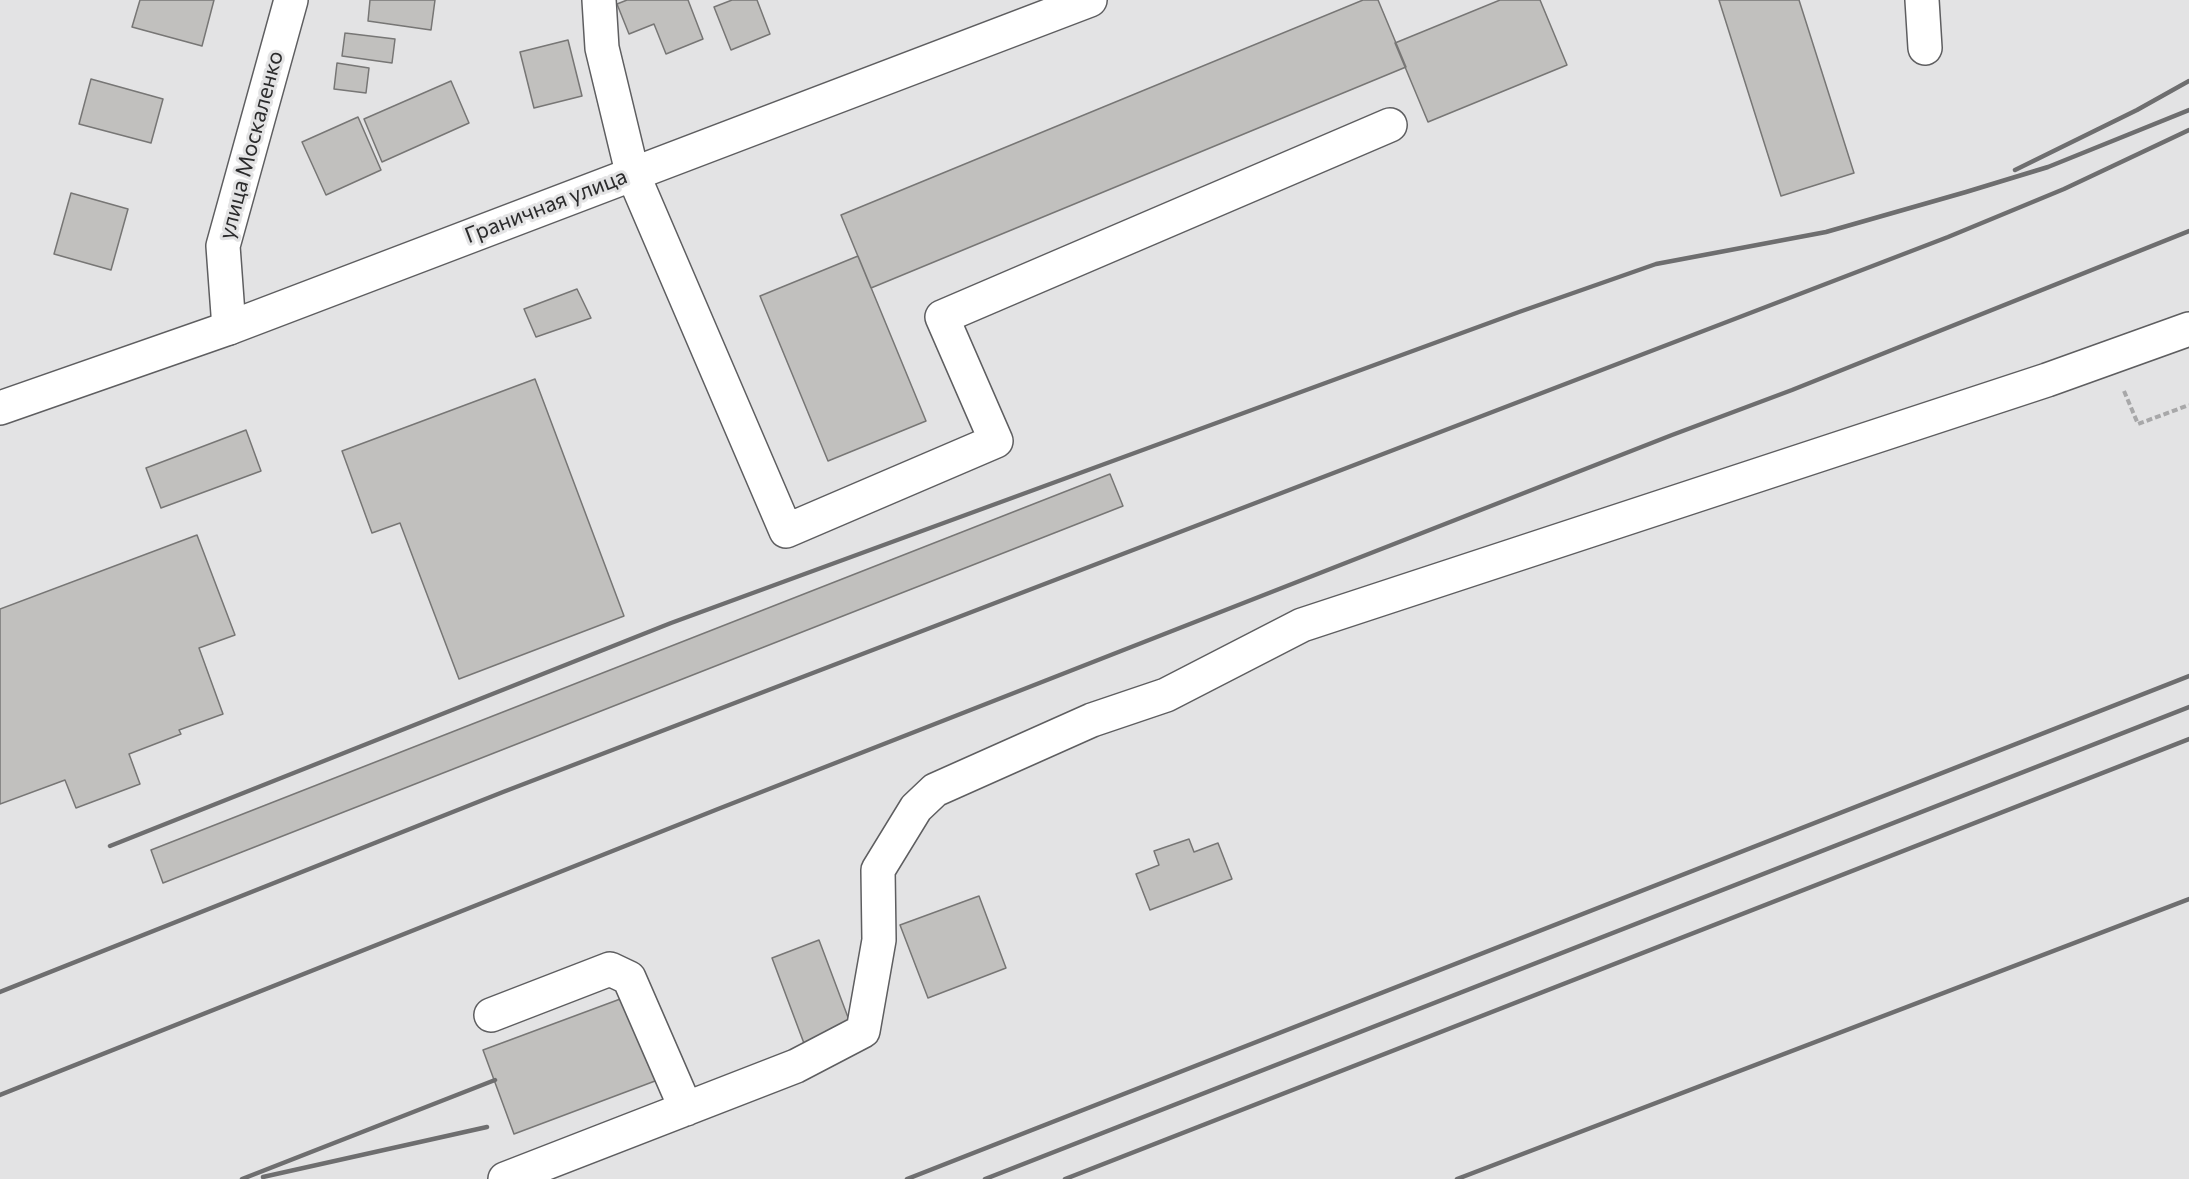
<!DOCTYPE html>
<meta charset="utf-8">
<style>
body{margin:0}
canvas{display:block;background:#e3e3e4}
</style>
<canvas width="2189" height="1179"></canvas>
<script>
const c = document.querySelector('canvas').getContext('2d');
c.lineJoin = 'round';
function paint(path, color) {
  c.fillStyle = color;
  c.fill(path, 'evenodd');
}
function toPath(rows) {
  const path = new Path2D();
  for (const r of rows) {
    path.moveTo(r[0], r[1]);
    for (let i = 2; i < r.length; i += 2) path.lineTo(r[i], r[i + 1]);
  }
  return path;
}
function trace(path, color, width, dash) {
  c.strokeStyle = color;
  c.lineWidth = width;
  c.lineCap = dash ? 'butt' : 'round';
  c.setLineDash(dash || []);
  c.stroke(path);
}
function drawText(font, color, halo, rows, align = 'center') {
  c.font = font + ' Commissioner,sans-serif';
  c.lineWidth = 6;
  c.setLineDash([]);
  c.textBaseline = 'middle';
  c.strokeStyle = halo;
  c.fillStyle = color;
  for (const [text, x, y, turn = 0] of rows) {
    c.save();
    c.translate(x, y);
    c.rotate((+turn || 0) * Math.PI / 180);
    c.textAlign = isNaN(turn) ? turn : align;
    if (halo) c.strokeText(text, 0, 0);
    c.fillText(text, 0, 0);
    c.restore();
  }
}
const building = toPath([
 [140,0,214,0,202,46,132,27,140,0],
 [370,0,435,0,431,30,368,21,370,0],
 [627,0,688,0,703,39,666,54,654,24,629,34,617,4,627,0],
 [732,0,757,0,770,34,731,50,714,7,732,0],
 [1363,0,1378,0,1406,67,871,288,841,215,1363,0],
 [1500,0,1540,0,1567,65,1428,122,1395,43,1500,0],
 [1719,0,1799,0,1854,173,1781,196,1719,0],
 [345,33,395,39,392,63,342,56,345,33],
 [568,40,582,96,534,108,520,52,568,40],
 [337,63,369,68,366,93,334,89,337,63],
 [91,79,163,99,151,143,79,124,91,79],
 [451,81,469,123,382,162,364,119,451,81],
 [358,117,381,170,326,195,302,142,358,117],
 [71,193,128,209,111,270,54,254,71,193],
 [858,256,926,421,828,461,760,296,858,256],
 [577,289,591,318,536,337,524,309,577,289],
 [535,379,624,616,459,679,400,523,372,533,342,451,535,379],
 [246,430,261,471,161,508,146,468,246,430],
 [1110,474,1123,506,163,883,151,850,1110,474],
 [197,535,235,635,199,648,223,714,179,730,181,734,129,754,140,784,76,808,65,780,0,804,0,609,197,535],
 [1189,839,1194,852,1218,843,1232,879,1150,910,1136,874,1159,865,1154,851,1189,839],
 [979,896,1006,968,928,998,900,925,979,896],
 [819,940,852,1028,805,1046,772,958,819,940],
 [631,995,663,1078,514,1134,483,1050,631,995]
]);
paint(building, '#c1c0be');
trace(building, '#777675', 1.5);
const minor = toPath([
 [599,0,602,48,632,172,786,531,996,441,942,317,1390,125],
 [1922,0,1925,48],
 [229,328,223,246,291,0],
 [491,1015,610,969,629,978,686,1109],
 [505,1179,796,1066,863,1031,879,940,878,870,916,808,935,790,1092,720,1166,695,1302,625,2047,380,2189,329]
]);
const major = toPath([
 [0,408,229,328,1090,0]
]);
trace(minor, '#5e5e60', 36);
trace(major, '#5e5e60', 36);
trace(toPath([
 [2124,391,2138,424,2189,405]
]), '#a8a8a9', 4, [6, 3]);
trace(minor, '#fff', 33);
trace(major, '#fff', 33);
trace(toPath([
 [2015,170,2137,110,2189,81],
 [110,846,671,623,1519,312,1656,264,1826,232,1966,192,2048,167,2189,110],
 [0,992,503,792,1948,237,2064,189,2189,130],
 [0,1095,718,809,1672,435,1792,390,2189,231],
 [263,1177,487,1127],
 [242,1179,495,1080],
 [907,1179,2189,676],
 [985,1179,2189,707],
 [1065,1179,2189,739],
 [1457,1179,2189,899]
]), '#6e6e6f', 4.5);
drawText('22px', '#2b2b2c', '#e3e3e4', [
 ["улица Москаленко",251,145,-75],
 ["Граничная улица",546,206,-21]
]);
</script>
